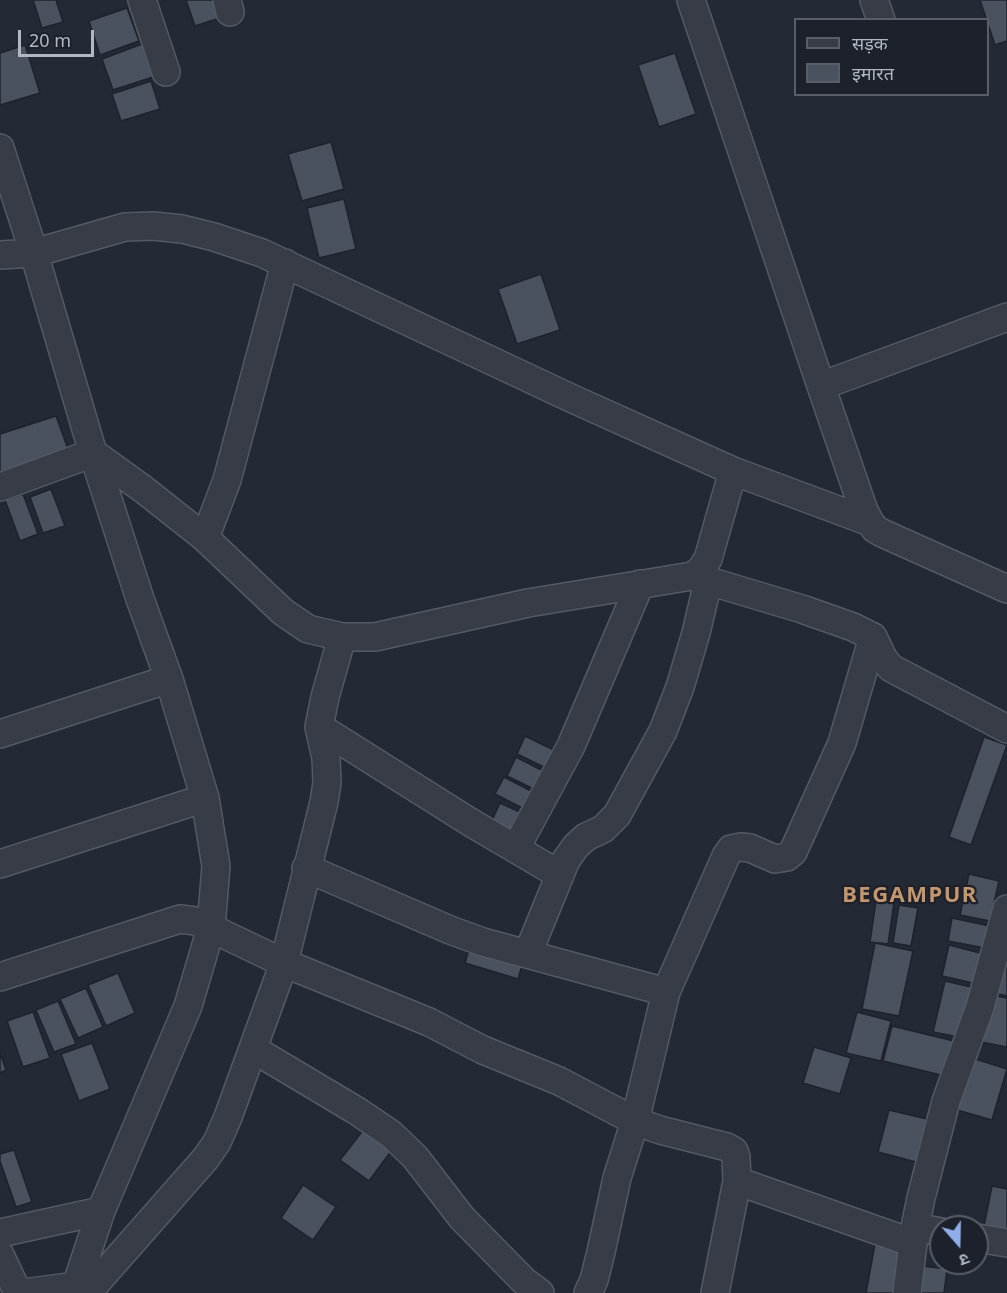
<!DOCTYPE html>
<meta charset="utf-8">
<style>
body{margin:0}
#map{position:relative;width:1007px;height:1293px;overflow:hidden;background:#232a36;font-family:"Noto Sans","Noto Sans Devanagari",sans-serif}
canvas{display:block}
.legend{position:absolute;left:794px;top:18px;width:195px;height:78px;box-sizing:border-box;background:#1c212b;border:2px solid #585d68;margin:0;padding:8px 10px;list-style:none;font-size:18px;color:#b1b7c3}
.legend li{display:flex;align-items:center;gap:12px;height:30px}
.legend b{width:30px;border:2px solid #585d68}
.north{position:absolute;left:929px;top:1215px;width:60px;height:60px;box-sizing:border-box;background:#1c212b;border:2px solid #585d68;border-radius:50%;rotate:160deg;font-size:16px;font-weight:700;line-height:24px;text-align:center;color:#b1b7c3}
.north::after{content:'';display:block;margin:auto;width:21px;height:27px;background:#8faeea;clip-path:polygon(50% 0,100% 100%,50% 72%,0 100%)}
.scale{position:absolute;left:18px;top:30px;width:76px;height:27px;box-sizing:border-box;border:3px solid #b1b7c3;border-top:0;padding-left:8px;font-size:18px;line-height:21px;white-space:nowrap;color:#b1b7c3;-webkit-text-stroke:4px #1c212b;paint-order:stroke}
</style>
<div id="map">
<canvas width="1007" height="1293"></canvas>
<ul class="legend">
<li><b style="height:8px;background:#373c46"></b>सड़क</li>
<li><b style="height:16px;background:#4a515f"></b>इमारत</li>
</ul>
<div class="north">उ</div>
<div class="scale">20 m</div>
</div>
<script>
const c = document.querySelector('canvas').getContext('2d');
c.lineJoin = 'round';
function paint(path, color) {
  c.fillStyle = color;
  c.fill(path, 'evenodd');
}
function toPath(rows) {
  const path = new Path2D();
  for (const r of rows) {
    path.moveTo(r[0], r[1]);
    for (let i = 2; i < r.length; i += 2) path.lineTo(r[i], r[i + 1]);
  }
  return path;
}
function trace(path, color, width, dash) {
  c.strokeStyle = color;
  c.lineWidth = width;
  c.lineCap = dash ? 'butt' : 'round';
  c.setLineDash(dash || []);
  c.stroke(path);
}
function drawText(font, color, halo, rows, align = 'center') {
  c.font = font + ' "Noto Sans",sans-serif';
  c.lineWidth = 4.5;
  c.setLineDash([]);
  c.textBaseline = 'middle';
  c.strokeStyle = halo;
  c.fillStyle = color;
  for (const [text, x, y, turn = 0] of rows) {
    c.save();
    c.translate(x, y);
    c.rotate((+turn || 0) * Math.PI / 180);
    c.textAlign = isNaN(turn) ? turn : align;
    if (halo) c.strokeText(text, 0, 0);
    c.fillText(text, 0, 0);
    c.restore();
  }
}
const building = toPath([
 [33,0,56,0,63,22,42,28,33,0],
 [186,0,223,0,229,15,195,26,186,0],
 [980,0,1007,0,1007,41,995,45,980,0],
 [127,8,139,41,100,55,89,21,127,8],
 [142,44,153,77,113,90,102,59,142,44],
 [25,45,40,93,0,105,0,53,25,45],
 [675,53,696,114,659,127,638,65,675,53],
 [151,81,160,109,121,121,112,94,151,81],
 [331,142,344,189,302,201,288,154,331,142],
 [344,199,356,249,319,258,307,208,344,199],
 [541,274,560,330,517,344,498,289,541,274],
 [56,416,68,449,0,472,0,434,56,416],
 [51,489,65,526,43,533,30,497,51,489],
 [23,494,38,534,20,541,5,500,23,494],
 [525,736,558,752,550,770,517,754,525,736],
 [984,737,1007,745,971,845,949,837,984,737],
 [516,757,547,773,538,791,507,776,516,757],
 [504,777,537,794,528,811,495,794,504,777],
 [500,803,522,813,511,838,489,827,500,803],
 [969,874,999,881,990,921,960,915,969,874],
 [876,901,894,903,888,944,870,942,876,901],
 [899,905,918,908,911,946,893,943,899,905],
 [952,918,995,927,990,949,948,941,952,918],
 [472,939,525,955,518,979,465,963,472,939],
 [875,943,913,951,899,1016,862,1009,875,943],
 [949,945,988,955,981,985,942,976,949,945],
 [1007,951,1007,996,987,991,1007,951],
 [118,973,135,1013,106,1026,88,985,118,973],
 [945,981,980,989,968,1039,933,1032,945,981],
 [86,988,103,1027,78,1038,60,999,86,988],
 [986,994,1007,998,1007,1047,976,1041,986,994],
 [58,1001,76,1044,54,1052,36,1010,58,1001],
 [33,1012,50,1058,23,1067,7,1021,33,1012],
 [857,1012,891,1021,881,1061,846,1053,857,1012],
 [892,1026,954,1041,945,1076,883,1061,892,1026],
 [92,1043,110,1089,79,1101,61,1054,92,1043],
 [814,1047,851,1058,840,1094,803,1083,814,1047],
 [0,1053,6,1070,0,1073,0,1053],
 [966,1056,1007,1069,992,1120,950,1108,966,1056],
 [889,1110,927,1119,916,1162,878,1152,889,1110],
 [364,1129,392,1150,369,1181,340,1160,364,1129],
 [14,1150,32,1202,16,1207,0,1161,0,1154,14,1150],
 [303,1185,336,1207,313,1240,281,1218,303,1185],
 [992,1186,1007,1189,1007,1231,984,1226,992,1186],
 [875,1244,903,1249,895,1293,866,1293,875,1244],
 [914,1265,947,1269,944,1293,911,1293,914,1265]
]);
paint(building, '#4a515f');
trace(building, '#1e232d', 1.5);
const minor = toPath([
 [142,0,166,72],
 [227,0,230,12],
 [691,0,821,386,864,511,870,522,875,529,882,533,1007,589],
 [874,0,881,20],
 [0,148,34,253,93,453,140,599,169,679,205,798,216,866,211,928,188,1006,101,1211,76,1286],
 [0,255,34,253,125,227,153,226,182,229,214,237,262,253,573,399,733,471,870,522],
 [821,386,1007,317],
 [0,487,93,453,143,489,205,538,283,612,308,629,342,637,375,637,528,603,692,576,700,571,708,559,733,471],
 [205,538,227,480,285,263],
 [692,576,802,609,853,627,873,637,883,658,891,668,1007,729],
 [319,727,470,822,560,875],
 [0,734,169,679],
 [516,848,571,746,640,584],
 [0,864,205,798],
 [306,868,450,930,483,942,666,992],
 [528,953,566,860,576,846,586,837,603,829,617,815,663,731,680,687,696,633,708,582],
 [0,977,180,919,196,921,284,963,429,1022,483,1050,559,1081,635,1121,660,1130,727,1147,734,1151,736,1157,737,1181,715,1293],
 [253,1049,357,1111,391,1134,415,1157,462,1218,524,1281,540,1293],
 [737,1181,913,1243],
 [915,1227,941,1232],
 [0,1233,101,1211],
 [977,1238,1007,1243],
 [0,1255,18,1293],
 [89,1291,206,1158,217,1142,228,1117,284,963,324,802,327,783,326,758,319,727,325,697,342,637],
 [23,1293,76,1286,91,1293],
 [588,1293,594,1280,601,1252,617,1178,635,1121,666,992,726,856,731,849,741,847,750,848,775,859,787,857,793,852,842,743,873,637],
 [907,1293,915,1227,921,1198,946,1101,980,1007,1007,909]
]);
trace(minor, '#545a64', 30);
trace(minor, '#373c46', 27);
c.letterSpacing = '1.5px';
drawText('bold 22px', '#c5966a', '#1c212b', [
 ["BEGAMPUR",910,896]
]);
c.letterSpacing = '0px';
</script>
